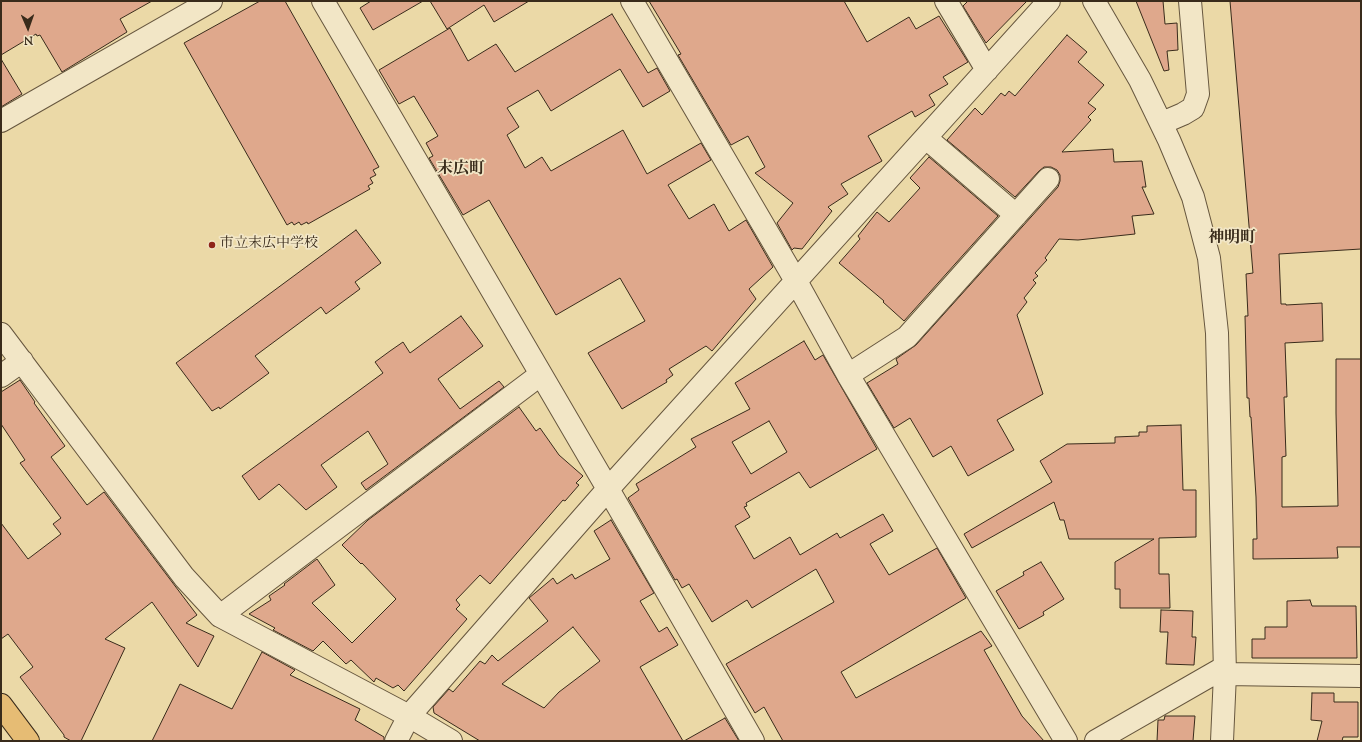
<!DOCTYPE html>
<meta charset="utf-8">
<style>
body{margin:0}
#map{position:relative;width:1362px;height:742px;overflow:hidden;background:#ebd9a7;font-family:"Sorts Mill Goudy",serif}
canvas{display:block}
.frame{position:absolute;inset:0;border:2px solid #392b1b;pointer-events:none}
.north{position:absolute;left:8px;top:8px;width:40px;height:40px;-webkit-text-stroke:3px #f2e6c6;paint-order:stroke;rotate:178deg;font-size:11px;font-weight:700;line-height:16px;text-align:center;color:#392b1b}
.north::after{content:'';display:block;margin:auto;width:14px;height:18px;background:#392b1b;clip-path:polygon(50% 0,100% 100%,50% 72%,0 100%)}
</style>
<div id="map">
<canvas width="1362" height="742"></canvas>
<div class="frame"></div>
<div class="north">N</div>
</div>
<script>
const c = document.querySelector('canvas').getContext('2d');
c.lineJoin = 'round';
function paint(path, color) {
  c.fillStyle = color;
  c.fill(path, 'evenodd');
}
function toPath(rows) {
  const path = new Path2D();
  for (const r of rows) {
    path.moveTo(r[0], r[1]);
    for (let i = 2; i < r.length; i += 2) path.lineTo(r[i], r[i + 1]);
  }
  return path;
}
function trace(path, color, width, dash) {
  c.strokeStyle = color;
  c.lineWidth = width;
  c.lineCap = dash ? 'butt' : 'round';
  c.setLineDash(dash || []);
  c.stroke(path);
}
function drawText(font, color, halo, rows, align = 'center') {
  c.font = font + ' "Sorts Mill Goudy","Noto Serif JP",serif';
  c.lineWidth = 3.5;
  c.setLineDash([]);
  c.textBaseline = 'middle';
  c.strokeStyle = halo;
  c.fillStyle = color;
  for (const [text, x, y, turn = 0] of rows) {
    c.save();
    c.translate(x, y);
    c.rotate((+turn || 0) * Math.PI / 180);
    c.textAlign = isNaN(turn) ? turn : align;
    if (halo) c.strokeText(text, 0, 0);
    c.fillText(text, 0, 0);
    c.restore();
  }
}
const building = toPath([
 [1,1,152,1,120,19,127,32,62,72,40,35,37,36,36,34,1,55,1,1],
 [260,1,285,1,379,167,373,170,376,175,370,178,373,183,368,186,370,189,308,224,307,222,301,225,299,222,294,225,292,222,287,225,184,43,260,1],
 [371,1,423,1,373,30,360,8,371,1],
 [430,1,529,1,494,22,484,5,447,29,430,1],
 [649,1,844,1,867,42,909,17,916,29,939,16,968,62,943,77,948,84,929,95,935,105,915,117,912,111,868,136,882,161,841,184,848,194,828,207,832,211,802,249,794,248,792,250,777,223,793,203,755,173,765,167,748,136,731,145,678,55,681,54,649,1],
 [968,1,1027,1,986,43,963,6,968,1],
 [1136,1,1163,1,1165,24,1177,23,1178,50,1167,51,1169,70,1164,71,1136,1],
 [1230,1,1361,1,1361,249,1279,254,1281,304,1286,304,1286,305,1322,303,1323,341,1285,343,1287,397,1284,397,1286,456,1282,457,1282,507,1338,506,1336,413,1336,359,1361,359,1361,547,1337,547,1338,558,1253,559,1253,539,1257,539,1256,497,1251,417,1250,417,1249,398,1247,398,1245,316,1248,316,1246,274,1253,273,1230,1],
 [612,14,648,73,657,68,670,91,643,107,620,69,551,111,538,90,507,108,519,127,507,135,525,168,542,157,551,171,623,130,647,174,701,143,711,160,668,185,689,219,714,204,729,231,746,220,773,267,749,289,756,299,712,351,706,346,669,369,673,375,666,380,667,382,622,409,588,353,645,321,620,278,556,315,489,200,463,215,429,158,433,156,426,143,438,136,414,96,399,104,379,70,450,28,468,61,496,44,515,72,612,14],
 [1067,35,1087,52,1078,62,1104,85,1088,103,1096,109,1088,117,1091,120,1062,152,1113,149,1114,162,1142,161,1146,187,1142,187,1154,214,1132,216,1135,234,1078,240,1059,239,1045,258,1047,260,1035,273,1038,276,1033,280,1036,283,1024,298,1027,302,1017,315,1043,394,997,420,1014,450,968,476,951,446,933,457,910,418,894,428,867,383,898,364,896,359,916,345,1058,187,1060,181,1060,175,1057,170,1051,167,1044,167,1039,171,1015,197,947,140,975,108,982,115,1001,93,1005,96,1009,91,1015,96,1067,35],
 [1,59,22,94,1,107,1,59],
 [929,157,998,216,904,321,883,302,884,301,839,263,860,239,858,236,877,212,889,222,920,188,910,178,929,157],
 [356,230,381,263,355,282,360,289,326,314,321,307,255,356,269,373,220,409,219,407,212,411,176,363,356,230],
 [461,316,483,346,438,379,460,409,499,381,504,387,366,490,361,483,388,464,368,431,321,465,337,487,306,510,279,484,259,500,242,476,383,373,375,362,390,351,403,342,410,353,461,316],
 [804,341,815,360,823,355,877,449,810,488,799,472,746,503,747,506,744,507,750,517,735,526,754,559,790,537,800,555,837,533,840,538,883,514,893,531,870,544,889,575,937,548,966,598,841,672,856,698,981,631,992,646,984,650,1022,716,1044,741,783,741,764,707,755,713,726,664,834,602,816,569,752,608,747,600,712,622,689,584,682,588,677,579,675,580,628,498,639,490,636,484,696,447,691,439,750,409,735,383,804,341],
 [769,421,787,452,751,474,732,442,769,421],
 [20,380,35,402,34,403,65,446,51,457,87,505,104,492,197,615,186,623,214,636,198,667,152,602,105,639,125,648,81,741,71,741,64,737,64,735,20,677,33,667,8,634,1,639,1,523,28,559,61,534,53,524,61,518,20,463,25,460,1,424,1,392,20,380],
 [519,407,536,431,540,428,559,455,583,476,576,483,579,485,565,501,563,500,490,584,480,575,456,600,460,605,456,609,467,619,404,691,398,685,393,688,376,678,374,682,351,660,346,664,323,641,313,651,273,630,275,628,249,614,271,600,269,596,285,585,284,584,317,559,335,585,312,603,352,643,396,599,362,563,361,564,342,545,368,520,519,407],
 [1181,425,1183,490,1196,490,1196,537,1159,538,1159,574,1169,574,1170,608,1120,608,1120,589,1115,589,1115,562,1154,539,1069,539,1064,520,1060,520,1054,502,972,548,964,534,1052,482,1040,461,1067,444,1115,443,1115,437,1139,436,1139,432,1147,432,1147,426,1181,425],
 [611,520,654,593,640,601,659,632,667,627,678,645,640,667,683,741,480,741,434,713,433,707,449,689,453,692,480,661,485,664,492,655,498,661,548,621,529,598,553,578,557,584,572,574,575,579,610,559,594,531,611,520],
 [573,627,600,661,559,692,544,708,502,684,573,627],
 [1041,562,1064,599,1043,612,1044,615,1019,629,996,591,1024,575,1023,572,1041,562],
 [1310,600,1312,606,1356,606,1357,658,1252,658,1252,639,1265,639,1265,627,1287,627,1287,601,1310,600],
 [1161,610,1193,611,1192,637,1196,637,1194,665,1166,664,1168,632,1160,632,1161,610],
 [262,652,295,670,290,675,360,709,355,720,384,737,384,741,152,741,180,684,232,709,262,652],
 [1312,693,1334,693,1334,702,1358,702,1358,737,1343,737,1342,741,1317,741,1322,721,1311,720,1312,693],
 [1165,716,1195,716,1193,741,1157,741,1158,720,1164,720,1165,716],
 [725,718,739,741,684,741,725,718]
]);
paint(building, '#dfa88c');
trace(building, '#392b1b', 1);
const minor = toPath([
 [323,1,608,489,753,741],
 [632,1,796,281,848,375,1066,741],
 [946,1,987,70],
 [1094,1,1140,80,1169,140,1193,197,1209,258,1217,333,1225,674,1222,741],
 [1,121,211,1],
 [1162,123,1183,114,1193,108,1198,94,1190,1],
 [926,138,1016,215],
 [1,334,184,577,220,616,409,716,451,741],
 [848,375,907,337,1048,179],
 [1,376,22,361],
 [220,616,540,375],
 [1225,674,1361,676],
 [396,741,409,716,608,489,1049,1],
 [1096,741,1225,667]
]);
const major = toPath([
 [1,705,28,741]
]);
trace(minor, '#66563e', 24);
trace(major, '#392b1b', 24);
trace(minor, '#f2e6c6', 22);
trace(major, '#e6bc74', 22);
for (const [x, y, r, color] of [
 [212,245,4,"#8f2418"]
]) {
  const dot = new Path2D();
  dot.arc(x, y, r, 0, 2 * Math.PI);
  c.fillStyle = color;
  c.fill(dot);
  trace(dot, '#f2e6c6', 1.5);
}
drawText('14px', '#392b1b', '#f2e6c6', [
 ["市立末広中学校",220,245]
], 'left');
drawText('bold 16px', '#392b1b', '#f2e6c6', [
 ["末広町",461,170],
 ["神明町",1232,239]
]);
</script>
